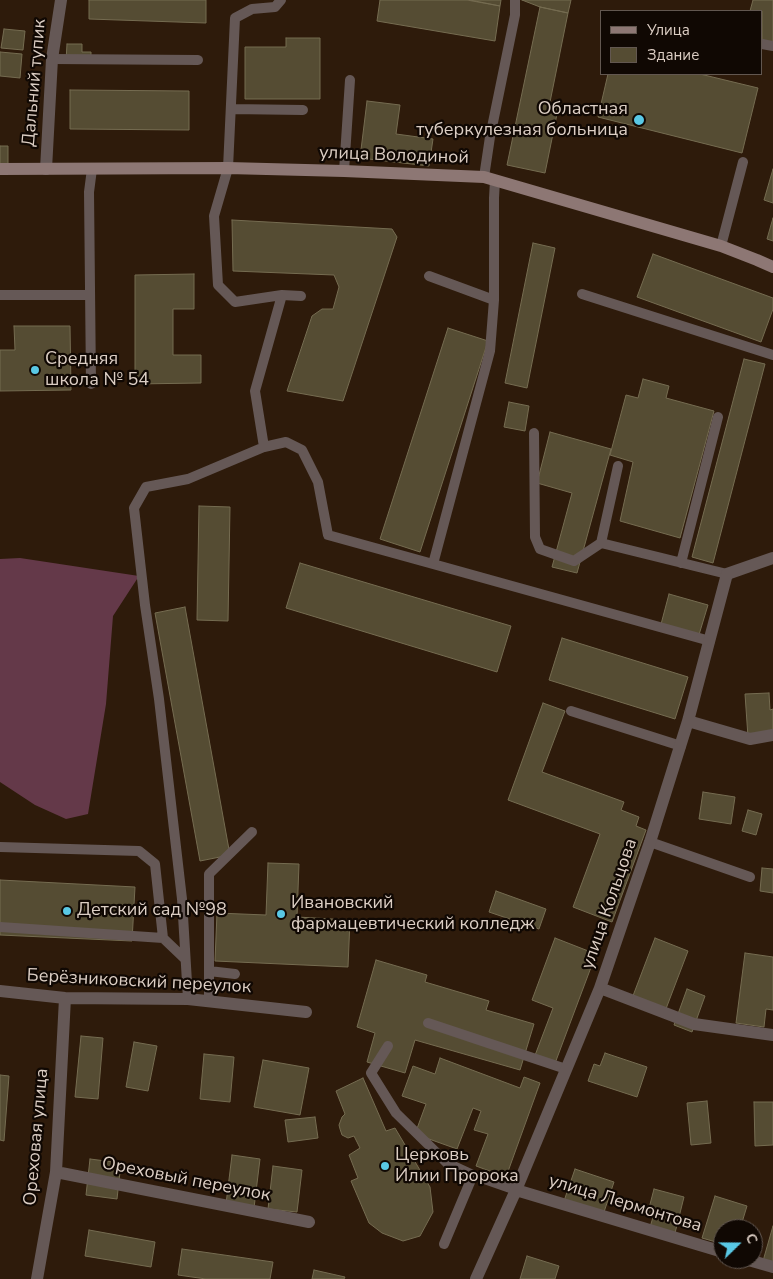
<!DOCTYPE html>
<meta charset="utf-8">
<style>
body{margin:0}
#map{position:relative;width:773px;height:1279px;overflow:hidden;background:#2e1b0b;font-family:"Nunito Sans",sans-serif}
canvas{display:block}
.legend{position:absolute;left:600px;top:10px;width:162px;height:65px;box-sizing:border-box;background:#100803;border:1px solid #625750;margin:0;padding:6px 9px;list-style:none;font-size:15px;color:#dccec4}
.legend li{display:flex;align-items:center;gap:10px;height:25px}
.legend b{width:25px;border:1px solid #625750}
.north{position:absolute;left:713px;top:1219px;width:50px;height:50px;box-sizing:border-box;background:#100803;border:1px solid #625750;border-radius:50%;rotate:68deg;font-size:14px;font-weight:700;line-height:20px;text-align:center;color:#dccec4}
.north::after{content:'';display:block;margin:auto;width:18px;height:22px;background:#59c8e5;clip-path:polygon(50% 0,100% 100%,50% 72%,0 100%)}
</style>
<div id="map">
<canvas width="773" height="1279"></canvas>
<ul class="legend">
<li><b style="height:6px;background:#8d7774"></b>Улица</li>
<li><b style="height:14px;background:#554c33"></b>Здание</li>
</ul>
<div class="north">С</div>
</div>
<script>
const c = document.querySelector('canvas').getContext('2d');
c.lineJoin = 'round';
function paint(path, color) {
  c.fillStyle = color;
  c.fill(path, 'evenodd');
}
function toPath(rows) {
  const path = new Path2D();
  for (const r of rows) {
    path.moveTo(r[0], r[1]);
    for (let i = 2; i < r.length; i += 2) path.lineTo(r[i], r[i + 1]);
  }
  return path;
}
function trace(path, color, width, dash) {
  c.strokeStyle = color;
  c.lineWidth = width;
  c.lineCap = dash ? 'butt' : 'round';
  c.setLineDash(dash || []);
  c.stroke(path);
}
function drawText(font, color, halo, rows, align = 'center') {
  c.font = font + ' "Nunito Sans",sans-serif';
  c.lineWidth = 4.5;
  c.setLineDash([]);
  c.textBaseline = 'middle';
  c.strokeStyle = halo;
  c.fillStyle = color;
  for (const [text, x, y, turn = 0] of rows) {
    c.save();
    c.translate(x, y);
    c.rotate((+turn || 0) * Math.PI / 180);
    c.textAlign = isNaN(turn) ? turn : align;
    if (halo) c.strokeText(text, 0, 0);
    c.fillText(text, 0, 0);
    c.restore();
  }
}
paint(toPath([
 [20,558,139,576,113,616,106,704,88,814,66,819,35,805,0,782,0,559]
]), '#643949');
const building = toPath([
 [89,0,206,0,206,23,89,19,89,0],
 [380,0,467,0,500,6,495,41,377,21,380,0],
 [470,0,501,0,500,6,470,0],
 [522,0,571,0,568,13,540,7,522,0],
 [753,0,773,0,773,44,762,41,762,11,750,11,753,0],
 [540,7,568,13,549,107,558,109,545,173,507,165,540,7],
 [4,29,25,31,23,50,1,48,4,29],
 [286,38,320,38,320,99,245,99,245,47,286,47,286,38],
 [67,44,82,44,82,52,91,52,91,62,66,61,67,44],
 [0,52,22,54,20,78,0,76,0,52],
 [608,74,700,74,758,88,742,153,598,117,608,74],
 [70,90,189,91,189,130,70,129,70,90],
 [367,101,400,105,396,134,433,139,429,166,360,158,367,101],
 [0,146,8,146,8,168,0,168,0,146],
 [773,169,773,203,764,200,773,169],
 [773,218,773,241,767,239,773,218],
 [232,220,392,229,397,237,343,401,287,391,312,316,322,309,333,309,339,287,334,275,233,271,232,220],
 [533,243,555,248,527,388,505,383,533,243],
 [653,254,773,298,773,309,761,342,637,297,653,254],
 [194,274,194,309,173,309,173,355,201,355,201,383,135,384,135,275,194,274],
 [14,326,70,326,71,390,0,391,0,350,15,350,14,326],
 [448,328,488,341,420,552,380,539,448,328],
 [744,359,765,364,713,563,692,557,744,359],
 [643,379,669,386,666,398,714,411,680,538,620,521,633,462,610,455,626,395,638,398,643,379],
 [509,402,529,406,525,431,504,427,509,402],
 [550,432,611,449,577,573,552,567,572,493,537,483,550,432],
 [199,506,230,507,228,621,197,620,199,506],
 [300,563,511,626,497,672,286,608,300,563],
 [669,594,708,605,698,638,660,628,669,594],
 [185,607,230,855,200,861,155,613,185,607],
 [562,638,688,677,675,719,549,680,562,638],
 [769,693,770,710,773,709,773,735,748,737,745,694,769,693],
 [543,703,565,711,542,772,624,802,621,810,639,817,636,826,646,830,612,922,573,907,600,834,508,800,543,703],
 [703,792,735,797,731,824,699,819,703,792],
 [748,810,762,814,756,835,742,831,748,810],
 [268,863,299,864,297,917,350,920,348,967,215,961,217,913,266,915,268,863],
 [762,868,773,869,773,893,760,891,762,868],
 [0,880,135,887,132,941,0,935,0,880],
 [496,891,546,909,539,929,489,912,496,891],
 [555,938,596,954,554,1066,534,1058,553,1008,532,1000,555,938],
 [655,938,688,951,664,1014,631,1001,655,938],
 [745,953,773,957,773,1010,766,1009,764,1027,736,1023,745,953],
 [376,960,427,975,425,982,489,1001,486,1010,534,1024,520,1070,415,1040,405,1073,367,1062,375,1033,357,1027,376,960],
 [687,989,705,996,692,1032,674,1025,687,989],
 [81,1036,103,1038,98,1099,75,1097,81,1036],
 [134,1042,157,1046,148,1091,126,1087,134,1042],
 [605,1053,647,1067,637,1097,588,1081,594,1064,600,1066,605,1053],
 [204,1054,234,1057,230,1102,200,1099,204,1054],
 [440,1058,520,1088,524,1077,540,1083,506,1177,476,1166,488,1134,474,1130,481,1111,473,1108,457,1149,415,1134,426,1104,402,1096,413,1066,435,1074,440,1058],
 [263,1060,309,1068,300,1115,254,1107,263,1060],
 [0,1075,9,1076,4,1141,0,1140,0,1075],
 [363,1078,386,1131,395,1128,430,1187,433,1212,420,1236,403,1241,382,1233,369,1223,351,1181,358,1178,349,1155,360,1148,354,1136,348,1138,342,1135,340,1129,339,1125,342,1117,345,1114,336,1091,363,1078],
 [707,1101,711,1143,691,1145,687,1103,707,1101],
 [754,1102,773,1102,773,1145,755,1146,754,1102],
 [315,1117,318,1138,288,1142,285,1120,315,1117],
 [232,1155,260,1159,254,1208,226,1204,232,1155],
 [90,1159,121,1163,117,1199,86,1195,90,1159],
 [273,1166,302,1170,297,1212,268,1209,273,1166],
 [575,1169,614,1182,603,1215,564,1201,575,1169],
 [654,1189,684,1197,675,1233,650,1227,654,1214,648,1212,654,1189],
 [715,1196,747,1206,740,1229,723,1229,723,1244,702,1238,715,1196],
 [773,1226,773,1264,763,1261,773,1226],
 [89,1230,155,1242,151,1267,85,1256,89,1230],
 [182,1249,273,1262,270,1279,206,1279,178,1275,182,1249],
 [527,1256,559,1266,555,1279,520,1279,527,1256],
 [314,1270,345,1277,344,1279,312,1279,314,1270]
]);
paint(building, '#554c33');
trace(building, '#756c51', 1);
trace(toPath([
 [281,0,275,7,252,9,235,18,228,168,214,216,218,285,235,302,282,295,301,296],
 [762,44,773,46],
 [52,59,198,60],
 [231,109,303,110],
 [344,171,350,80],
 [484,177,490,137,515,15,515,0],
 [721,246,743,162],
 [429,276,494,300],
 [582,294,773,355],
 [0,295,90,295],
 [91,384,89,192,92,169],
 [534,433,535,537,540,549,574,561,601,543,727,574],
 [264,447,286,442,302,450,318,482,328,535,433,564,490,351,494,300,494,198,495,180],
 [601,543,618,466],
 [681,563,718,417],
 [433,564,710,641],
 [571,711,681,746],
 [650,842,750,877],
 [0,847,139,851,155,864,163,938],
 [0,927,163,938,185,959],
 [209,971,235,974],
 [188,999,182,899,159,699,145,605,134,508,146,487,188,479,264,447,255,391,282,295],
 [209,1002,209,874,252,832],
 [428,1023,566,1069],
 [388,1046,371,1073,396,1113,447,1163,473,1175,516,1190],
 [444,1244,473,1175]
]), '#655856', 10);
trace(toPath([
 [46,169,52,59,61,0],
 [688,721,750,739,773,735],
 [600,988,694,1024,773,1035],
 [0,991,65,998,188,999,306,1012],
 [56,1172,309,1222],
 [516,1190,723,1252],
 [745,1259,773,1267],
 [37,1279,56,1172,65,998],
 [476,1279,516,1190,600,988,650,842,688,721,727,574,773,558]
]), '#655856', 12);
trace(toPath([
 [0,169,228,168,344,171,484,177,721,246,757,260,773,267]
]), '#8d7774', 12);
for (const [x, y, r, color] of [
 [639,120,6,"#59c8e5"],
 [35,370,5,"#59c8e5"],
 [67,911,5,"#59c8e5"],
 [281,914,5,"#59c8e5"],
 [385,1166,5,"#59c8e5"]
]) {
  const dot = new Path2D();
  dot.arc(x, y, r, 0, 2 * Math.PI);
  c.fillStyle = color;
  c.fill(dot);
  trace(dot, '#100803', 2);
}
drawText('18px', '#dccec4', '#100803', [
 ["Дальний тупик",35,83,-85],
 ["улица Володиной",394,156,2],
 ["улица Кольцова",610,904,-71],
 ["Берёзниковский переулок",139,982,3],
 ["Ореховая улица",37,1137,-85],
 ["Ореховый переулок",186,1180,11],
 ["улица Лермонтова",625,1204,17]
]);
drawText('18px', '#dccec4', '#100803', [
 ["Областная",628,110,"right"],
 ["туберкулезная больница",628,131,"right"],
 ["Средняя",45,360],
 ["школа № 54",45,381],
 ["Ивановский",291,904],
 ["фармацевтический колледж",291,925],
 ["Детский сад №98",77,911],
 ["Церковь",395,1156],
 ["Илии Пророка",395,1177]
], 'left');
</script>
